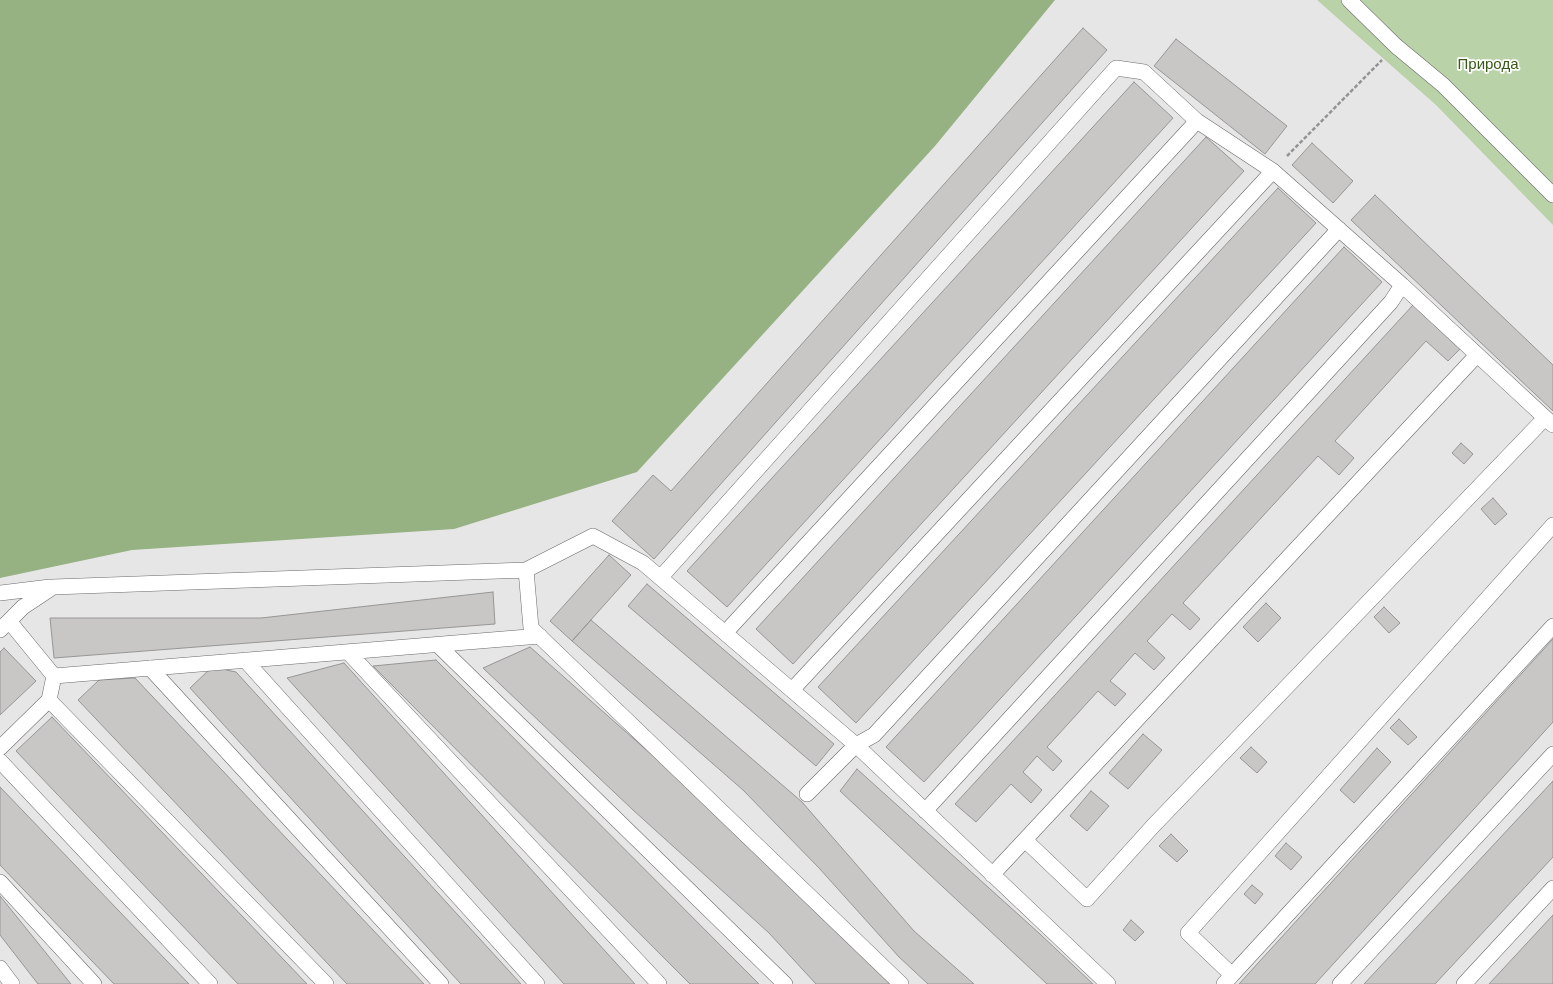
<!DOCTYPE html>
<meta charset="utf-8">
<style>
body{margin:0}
canvas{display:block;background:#e6e6e7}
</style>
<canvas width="1553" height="984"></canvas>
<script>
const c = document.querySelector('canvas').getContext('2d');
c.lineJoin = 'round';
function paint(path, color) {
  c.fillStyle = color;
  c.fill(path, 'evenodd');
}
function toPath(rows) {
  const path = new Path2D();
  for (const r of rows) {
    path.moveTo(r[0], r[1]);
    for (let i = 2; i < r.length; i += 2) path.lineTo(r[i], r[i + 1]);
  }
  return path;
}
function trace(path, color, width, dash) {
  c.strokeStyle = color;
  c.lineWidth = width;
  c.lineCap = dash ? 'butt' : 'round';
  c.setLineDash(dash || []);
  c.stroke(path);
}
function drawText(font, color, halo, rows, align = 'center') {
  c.font = font + ' Cabin,sans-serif';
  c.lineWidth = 3.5;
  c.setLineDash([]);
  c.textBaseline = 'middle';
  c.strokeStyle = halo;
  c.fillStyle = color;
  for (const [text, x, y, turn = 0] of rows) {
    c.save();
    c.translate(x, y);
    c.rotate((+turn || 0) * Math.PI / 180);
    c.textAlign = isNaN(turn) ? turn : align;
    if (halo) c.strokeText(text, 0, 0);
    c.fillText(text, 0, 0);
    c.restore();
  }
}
paint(toPath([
 [1317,0,1553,0,1553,225,1436,105]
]), '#b9d2a8');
paint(toPath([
 [0,0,1055,0,935,146,637,472,454,529,132,550,0,578]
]), '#96b182');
const building = toPath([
 [1083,28,1107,50,654,559,612,521,653,475,671,491,1083,28],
 [1176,39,1287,126,1265,154,1154,66,1176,39],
 [1134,82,1173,118,727,607,687,571,1134,82],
 [1206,137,1244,171,793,664,756,629,1206,137],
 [1312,143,1353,181,1333,203,1292,165,1312,143],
 [1278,188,1316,223,856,723,818,687,1278,188],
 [1375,195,1553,365,1553,411,1351,220,1375,195],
 [1344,247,1382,282,924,782,886,747,1344,247],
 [1413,305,1460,349,1448,361,1426,341,1335,441,1354,458,1339,475,1318,456,1183,603,1200,619,1190,630,1172,614,1147,641,1165,658,1154,670,1135,653,1110,681,1126,694,1115,706,1098,691,1047,747,1062,761,1053,771,1037,756,1023,772,1042,790,1031,803,1011,784,976,822,955,804,1413,305],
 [1461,443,1473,454,1464,464,1452,453,1461,443],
 [1493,498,1507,514,1495,525,1481,509,1493,498],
 [609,555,631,575,572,641,550,621,609,555],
 [647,584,834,744,816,766,628,606,647,584],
 [493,592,495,624,54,658,50,618,261,618,493,592],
 [1266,603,1281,618,1258,642,1243,627,1266,603],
 [1384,607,1400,623,1389,633,1374,617,1384,607],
 [591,620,802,802,914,931,974,984,928,984,899,957,819,868,743,790,572,641,591,620],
 [1553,639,1553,722,1315,984,1239,984,1553,639],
 [530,647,791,878,891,984,816,984,769,933,633,810,483,668,530,647],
 [4,648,36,681,0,715,0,652,4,648],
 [436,660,759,984,690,984,373,666,436,660],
 [344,663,635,984,564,984,287,678,344,663],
 [212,667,236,672,521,984,461,984,190,688,212,667],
 [135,678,424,984,347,984,78,700,99,680,135,678],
 [52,717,307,984,238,984,16,751,52,717],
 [1399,719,1417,737,1408,745,1390,728,1399,719],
 [1143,734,1162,750,1128,789,1109,773,1143,734],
 [1251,747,1267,762,1257,773,1240,758,1251,747],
 [1377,748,1391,762,1354,803,1340,790,1377,748],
 [857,769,1040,934,1093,984,1047,984,840,791,857,769],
 [1553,781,1553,857,1435,984,1364,984,1553,781],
 [0,787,189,984,114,984,0,865,0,787],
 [1091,791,1109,806,1087,831,1070,816,1091,791],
 [1171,834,1188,851,1177,862,1159,846,1171,834],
 [1286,843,1302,857,1291,870,1275,856,1286,843],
 [1252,885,1263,894,1255,904,1244,894,1252,885],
 [0,896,71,984,38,984,0,935,0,896],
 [1553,915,1553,984,1489,984,1553,915],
 [1131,920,1144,932,1135,941,1123,930,1131,920]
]);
paint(building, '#c8c7c6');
trace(building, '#979695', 1);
const service = toPath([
 [1349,0,1396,46,1443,85,1553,195],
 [526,570,593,536,643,563,856,745,807,794],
 [661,577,1116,68,1144,72,1197,121,1273,171,1402,285,1553,425],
 [0,593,50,587],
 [9,621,54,676,540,636],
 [0,630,23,607,53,587,526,570,531,628,901,984],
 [725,633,1197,121],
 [438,645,785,984],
 [348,652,659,984],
 [245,660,537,984],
 [150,668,441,984],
 [54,676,49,700,326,984],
 [792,690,1273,171],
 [0,748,49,700],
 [0,761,210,984],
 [925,811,1391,302,1402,285],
 [1025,840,1087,899,1153,826,1545,418],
 [992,875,1477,355],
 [0,882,94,984],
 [0,968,12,984],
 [1232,975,1553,626],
 [1108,984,856,745,874,735,1339,229],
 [1224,984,1232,975,1188,933,1553,525],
 [1340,984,1553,754],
 [1464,984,1553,888]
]);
trace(service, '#6b6b6d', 16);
trace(toPath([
 [1287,156,1382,60]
]), '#939394', 2.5, [4, 2]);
trace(service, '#fff', 15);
drawText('15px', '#375816', '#fff', [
 ["Природа",1488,65]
]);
</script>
